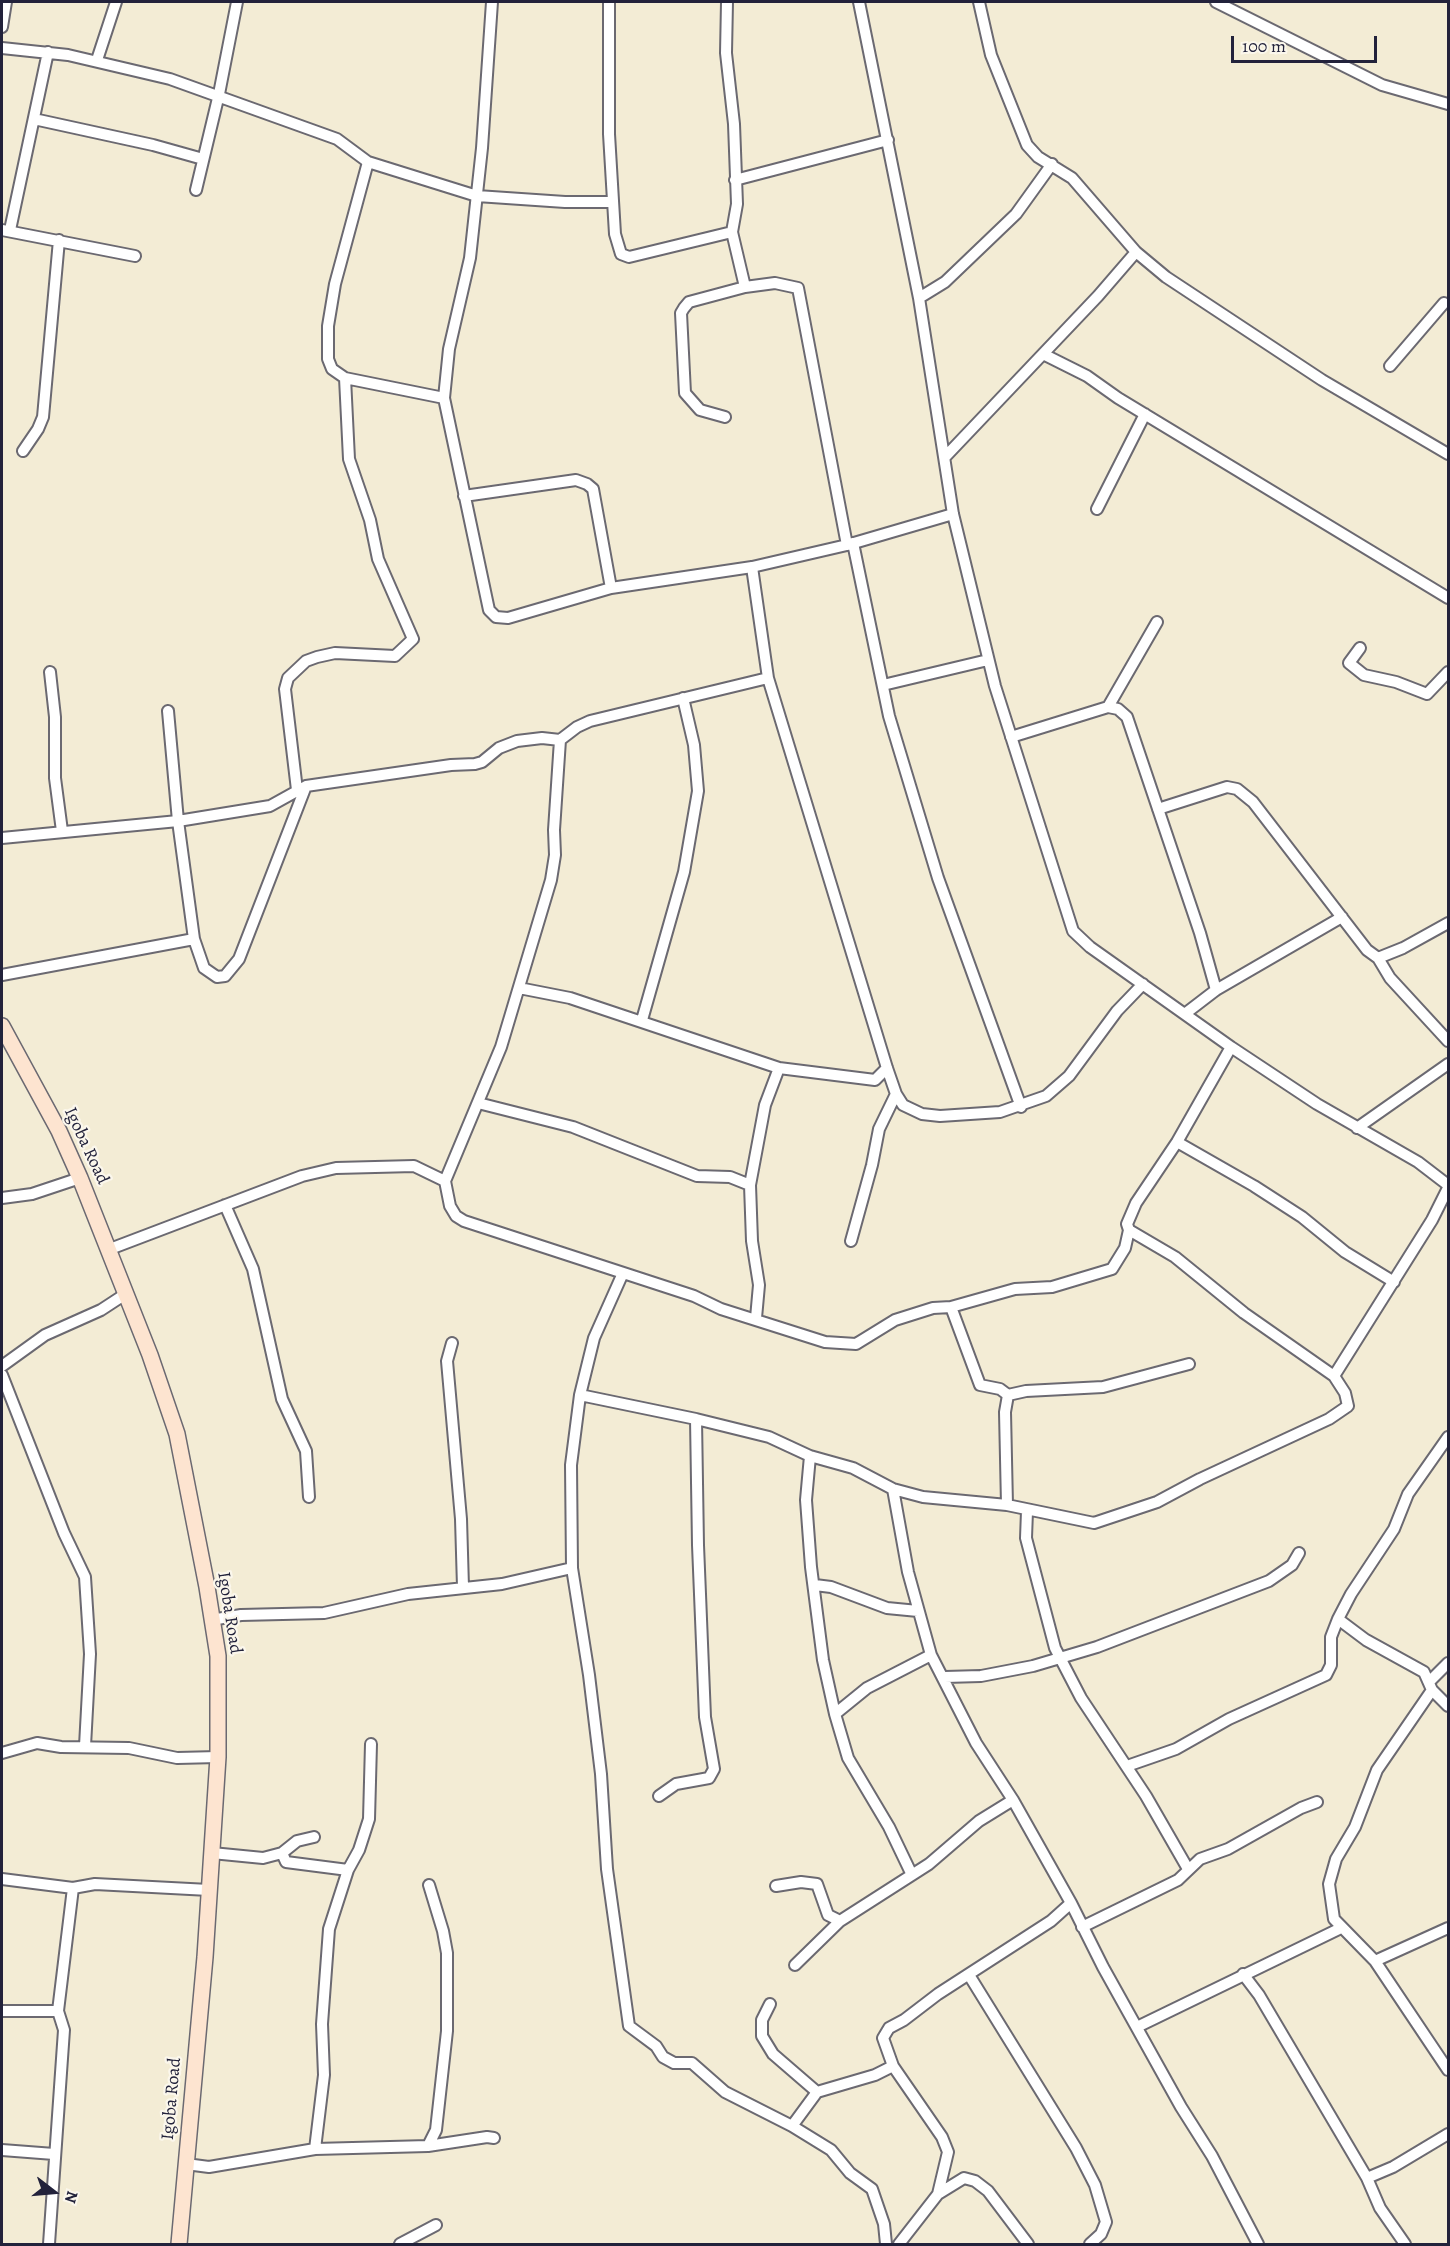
<!DOCTYPE html>
<style>
body{margin:0}
#map{position:relative;width:1450px;height:2246px;overflow:hidden;background:#f3ecd5;font-family:Alegreya,serif}
canvas{display:block}
.frame{position:absolute;inset:0;border:3px solid #22223b;pointer-events:none}
.north{position:absolute;left:24px;top:2162px;width:60px;height:60px;-webkit-text-stroke:4px #fbf7ec;paint-order:stroke;rotate:106deg;font-size:16px;font-weight:700;line-height:24px;text-align:center;color:#22223b}
.north::after{content:'';display:block;margin:auto;width:21px;height:27px;background:#22223b;clip-path:polygon(50% 0,100% 100%,50% 72%,0 100%)}
.scale{position:absolute;left:1231px;top:36px;width:146px;height:27px;box-sizing:border-box;border:3px solid #22223b;border-top:0;padding-left:8px;font-size:18px;line-height:21px;white-space:nowrap;color:#22223b;-webkit-text-stroke:4px #fbf7ec;paint-order:stroke}
</style>
<div id="map">
<canvas width="1450" height="2246"></canvas>
<div class="frame"></div>
<div class="north">N</div>
<div class="scale">100 m</div>
</div>
<script>
const c = document.querySelector('canvas').getContext('2d');
c.lineJoin = 'round';
function toPath(rows) {
  const path = new Path2D();
  for (const r of rows) {
    path.moveTo(r[0], r[1]);
    for (let i = 2; i < r.length; i += 2) path.lineTo(r[i], r[i + 1]);
  }
  return path;
}
function trace(path, color, width, dash) {
  c.strokeStyle = color;
  c.lineWidth = width;
  c.lineCap = dash ? 'butt' : 'round';
  c.setLineDash(dash || []);
  c.stroke(path);
}
function drawText(font, color, halo, rows, align = 'center') {
  c.font = font + ' Alegreya,serif';
  c.lineWidth = 4.5;
  c.setLineDash([]);
  c.textBaseline = 'middle';
  c.strokeStyle = halo;
  c.fillStyle = color;
  for (const [text, x, y, turn = 0] of rows) {
    c.save();
    c.translate(x, y);
    c.rotate((+turn || 0) * Math.PI / 180);
    c.textAlign = isNaN(turn) ? turn : align;
    if (halo) c.strokeText(text, 0, 0);
    c.fillText(text, 0, 0);
    c.restore();
  }
}
const street = toPath([
 [492,2,482,148,470,258,449,349,444,398,489,610,496,617,508,618,611,588,752,567,847,545,953,514],
 [609,2,609,134,615,234,621,254,629,257,732,232],
 [727,2,726,53,734,124,737,204,732,232,745,287],
 [859,2,919,298,953,514,995,686,1073,931,1090,947,1231,1047,1317,1104,1418,1162,1448,1185],
 [979,2,991,55,1027,145,1038,157,1072,178,1136,252,1166,277,1322,380,1448,454],
 [1216,2,1382,85,1448,104],
 [2,27,6,2],
 [2,48,68,55,170,79,337,139,368,162,477,196,565,202,612,202],
 [97,60,116,2],
 [34,119,153,145,203,159],
 [735,180,888,140],
 [196,190,219,94,237,2],
 [2,230,135,256],
 [10,230,48,52],
 [919,298,945,282,1016,214,1052,164],
 [1043,354,1087,376,1118,398,1448,598],
 [1390,366,1444,303],
 [345,378,444,398],
 [725,417,700,410,685,393,681,313,684,308,689,302,745,287,775,283,798,288,847,545],
 [23,451,38,429,43,417,59,240],
 [945,457,1098,296,1136,252],
 [464,496,576,480,587,484,593,489,611,588],
 [1097,509,1145,414],
 [853,543,889,716,938,878,1021,1107],
 [752,567,768,678,887,1068,896,1094,903,1105,922,1114,940,1116,1000,1112,1046,1096,1069,1076,1117,1011,1143,984],
 [1360,648,1349,663,1364,675,1396,682,1427,694,1448,672],
 [50,672,55,717,55,778,62,831],
 [768,678,590,721,577,727,560,740,554,830,555,855,551,880,501,1047,445,1181,450,1206,456,1216,464,1221,694,1296,721,1309,825,1342,856,1344,895,1320,933,1308,951,1307,1015,1289,1052,1287,1112,1269,1125,1248,1129,1230,1127,1224,1136,1203,1177,1142,1231,1047],
 [883,685,988,660],
 [1108,707,1157,622],
 [168,711,178,821,270,806,306,786,451,765,475,764,482,762,499,748,517,741,542,738,560,740],
 [1011,737,1108,707,1118,709,1127,717,1200,933,1216,990],
 [297,790,285,689,288,678,306,661,317,657,335,653,395,656,413,639,378,559,370,520,349,459,345,378,332,369,328,359,328,326,335,284,368,162],
 [1158,809,1227,787,1237,789,1253,802,1367,950,1378,958,1390,978,1448,1041],
 [2,838,178,821,194,939,204,968,217,977,225,976,239,959,306,786],
 [1378,958,1403,948,1448,923],
 [2,975,194,939],
 [519,988,570,998,779,1068,875,1080,887,1068],
 [1186,1013,1216,990,1342,917],
 [642,1020,684,872,698,791,694,745,683,698],
 [478,1103,573,1127,697,1176,730,1177,750,1185],
 [1357,1128,1448,1064],
 [1177,1142,1254,1186,1302,1217,1345,1252,1394,1282],
 [2,1198,32,1194,80,1178],
 [225,1205,253,1269,282,1399,306,1451,309,1497],
 [851,1241,872,1165,879,1129,896,1094],
 [110,1249,302,1176,336,1168,414,1166,445,1181],
 [623,1273,594,1338,580,1395,571,1465,572,1568,589,1675,601,1774,607,1869,629,2026,656,2046,663,2057,674,2063,692,2063,725,2092,792,2126,831,2150,850,2173,872,2189,884,2224,886,2244],
 [951,1307,980,1385,1000,1389,1008,1395],
 [756,1318,759,1285,752,1241,750,1185,765,1105,779,1068],
 [452,1343,447,1361,461,1519,463,1587],
 [2,1366,45,1335,101,1310,127,1293],
 [2,1375,64,1533,85,1577,90,1654,85,1746],
 [1334,1376,1432,1220,1448,1188],
 [580,1395,696,1419,769,1437,810,1456,853,1468,893,1489,923,1497,1007,1505,1094,1523,1157,1502,1200,1479,1329,1419,1348,1406,1345,1393,1334,1376,1244,1313,1175,1257,1129,1230],
 [810,1456,806,1500,811,1567,823,1660,835,1714,848,1758,889,1827,912,1875],
 [893,1489,908,1572,931,1655,976,1743,1013,1800,1071,1903,1103,1967,1181,2107,1212,2156,1258,2244],
 [1007,1505,1005,1412,1008,1395,1026,1391,1103,1387,1189,1364],
 [1027,1511,1026,1538,1055,1648,1081,1698,1146,1796,1188,1869],
 [815,1585,831,1587,887,1608,918,1611],
 [1338,1619,1366,1640,1424,1672,1432,1690,1448,1706],
 [211,1620,241,1615,324,1613,408,1594,502,1584,572,1568],
 [945,1677,981,1676,1033,1666,1097,1647,1269,1581,1292,1565,1299,1553],
 [1430,1681,1448,1663],
 [1432,1690,1377,1770,1355,1827,1336,1859,1329,1884,1334,1919,1375,1961,1448,2070],
 [835,1714,867,1688,931,1655],
 [2,1753,37,1743,61,1747,129,1748,177,1758,218,1757],
 [1127,1766,1176,1749,1229,1719,1326,1675,1331,1665,1331,1637,1338,1619,1351,1594,1394,1529,1408,1494,1448,1437],
 [659,1796,676,1784,709,1778,714,1769,705,1717,698,1545,696,1419],
 [212,1853,263,1858,282,1853,297,1841,314,1837],
 [282,1853,286,1862,348,1870],
 [2,1879,73,1888,95,1884,209,1890],
 [776,1886,801,1882,817,1884,828,1915,840,1921],
 [1082,1927,1178,1880,1200,1859,1228,1849,1301,1808,1317,1802],
 [1375,1961,1448,1928],
 [795,1965,840,1921,929,1864,979,1821,1013,1800],
 [1243,1974,1259,1995,1367,2178,1380,2208,1405,2244],
 [969,1975,1076,2148,1095,2185,1106,2222,1101,2234,1090,2244],
 [770,2004,762,2020,762,2036,773,2054,817,2092],
 [2,2011,58,2011],
 [1137,2027,1341,1928],
 [792,2126,817,2092,875,2075,893,2066],
 [428,2146,436,2130,447,2031,447,1953,443,1931,429,1885],
 [315,2149,324,2075,322,2024,329,1929,348,1870,359,1850,369,1819,371,1744],
 [2,2150,54,2154],
 [186,2164,209,2167,315,2149,428,2146,487,2137,494,2138],
 [1367,2178,1393,2167,1448,2134],
 [938,2194,964,2178,975,2181,988,2191,1028,2244],
 [49,2244,64,2030,58,2011,73,1888],
 [400,2244,436,2225],
 [899,2244,938,2194,948,2152,942,2137,893,2066,883,2038,889,2028,904,2020,938,1994,1051,1921,1071,1903]
]);
const secondary = toPath([
 [2,1026,59,1131,80,1178,150,1355,177,1434,207,1587,218,1656,218,1757,205,1957,179,2244]
]);
trace(street, '#6b6971', 14);
trace(secondary, '#6b6971', 18);
trace(street, '#fff', 10);
trace(secondary, '#fde4d0', 15);
drawText('18px', '#22223b', '#fbf7ec', [
 ["Igoba Road",86,1146,65],
 ["Igoba Road",229,1613,81],
 ["Igoba Road",172,2099,-85]
]);
</script>
